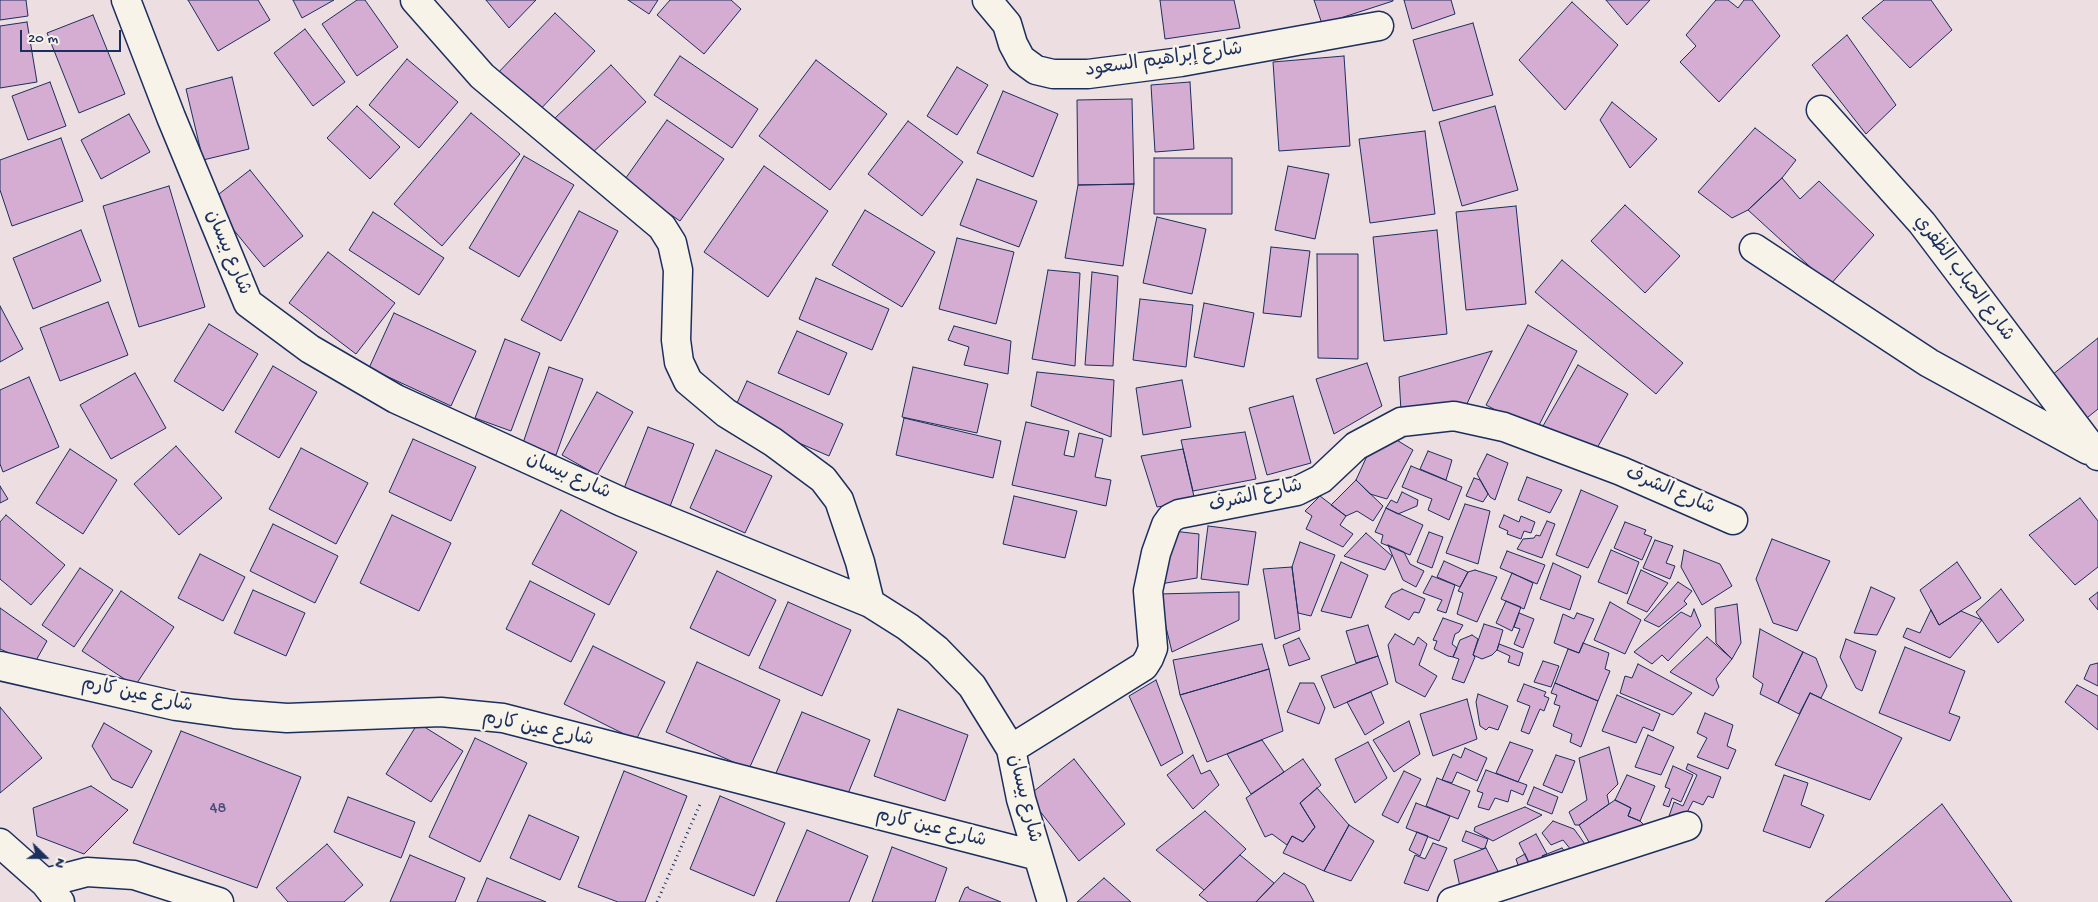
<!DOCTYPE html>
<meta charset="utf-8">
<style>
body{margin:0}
#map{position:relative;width:2098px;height:902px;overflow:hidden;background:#eddee1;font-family:"Gochi Hand",sans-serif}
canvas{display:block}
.north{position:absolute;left:20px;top:832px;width:50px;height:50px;-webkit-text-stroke:4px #f7f3e8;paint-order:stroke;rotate:112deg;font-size:14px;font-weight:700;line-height:20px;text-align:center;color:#1b2f5e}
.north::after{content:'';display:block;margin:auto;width:18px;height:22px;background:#1b2f5e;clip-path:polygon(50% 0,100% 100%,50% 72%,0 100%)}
.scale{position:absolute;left:20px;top:30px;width:101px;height:22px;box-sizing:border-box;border:2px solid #1b2f5e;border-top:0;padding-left:6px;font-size:15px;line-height:18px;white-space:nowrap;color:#1b2f5e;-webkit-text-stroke:4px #f7f3e8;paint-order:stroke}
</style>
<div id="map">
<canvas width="2098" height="902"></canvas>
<div class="north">N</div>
<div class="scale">20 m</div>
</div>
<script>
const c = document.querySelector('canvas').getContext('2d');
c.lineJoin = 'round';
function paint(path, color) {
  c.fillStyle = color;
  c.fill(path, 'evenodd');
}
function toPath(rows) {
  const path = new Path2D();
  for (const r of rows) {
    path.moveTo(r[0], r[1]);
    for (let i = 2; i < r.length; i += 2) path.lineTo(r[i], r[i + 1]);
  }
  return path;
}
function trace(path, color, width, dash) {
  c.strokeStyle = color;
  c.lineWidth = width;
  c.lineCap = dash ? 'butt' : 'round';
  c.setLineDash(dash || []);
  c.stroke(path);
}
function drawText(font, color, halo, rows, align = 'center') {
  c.font = font + ' "Gochi Hand","Playpen Sans Arabic",sans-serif';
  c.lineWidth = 5;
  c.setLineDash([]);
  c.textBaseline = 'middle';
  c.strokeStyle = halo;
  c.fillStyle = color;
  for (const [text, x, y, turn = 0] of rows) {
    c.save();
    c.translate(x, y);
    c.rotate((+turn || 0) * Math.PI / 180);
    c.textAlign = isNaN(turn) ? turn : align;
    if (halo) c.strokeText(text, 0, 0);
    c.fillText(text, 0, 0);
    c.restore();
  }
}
const building = toPath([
 [0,0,26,0,28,16,0,20,0,0],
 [188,0,258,0,270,20,218,51,188,0],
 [293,0,334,0,302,18,293,0],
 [357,0,365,0,398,47,357,76,322,24,357,0],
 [486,0,536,0,509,28,486,0],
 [628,0,658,0,649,14,628,0],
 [670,0,731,0,741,9,704,54,657,15,670,0],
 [1160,0,1234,0,1240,28,1165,39,1160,0],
 [1314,0,1393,0,1393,1,1322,24,1314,0],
 [1404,0,1451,0,1455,14,1412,29,1404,0],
 [1606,0,1650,0,1627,25,1606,0],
 [1716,0,1728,0,1738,8,1744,0,1752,0,1780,36,1719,102,1680,62,1696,46,1686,35,1716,0],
 [1884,0,1931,0,1952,30,1910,68,1862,18,1884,0],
 [1572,2,1618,45,1565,110,1519,60,1572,2],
 [555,13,595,51,537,113,496,75,555,13],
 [93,15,125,94,79,113,47,33,93,15],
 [27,22,37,82,0,88,0,26,27,22],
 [1473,23,1493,95,1433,111,1413,40,1473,23],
 [305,29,345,82,313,106,274,53,305,29],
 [1847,35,1896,105,1866,134,1812,65,1847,35],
 [680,56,758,109,732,148,654,95,680,56],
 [1344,56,1350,146,1279,151,1273,62,1344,56],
 [407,59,458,102,419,148,369,105,407,59],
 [816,60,887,114,830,190,759,136,816,60],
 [611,65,646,102,589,156,554,119,611,65],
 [957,67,988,85,957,135,927,116,957,67],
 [232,77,249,149,203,160,186,89,232,77],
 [50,82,66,126,28,140,12,96,50,82],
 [1190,82,1194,149,1155,152,1151,85,1190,82],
 [1003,91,1058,114,1033,177,977,153,1003,91],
 [1132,99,1134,184,1078,185,1077,100,1132,99],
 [1612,102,1657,139,1630,168,1600,120,1612,102],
 [357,106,400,147,370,179,327,138,357,106],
 [1495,106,1518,190,1462,206,1439,122,1495,106],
 [471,113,520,154,442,246,394,204,471,113],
 [129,114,150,152,101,179,81,140,129,114],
 [667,120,724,159,680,221,623,182,667,120],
 [908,121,963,162,922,216,868,174,908,121],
 [1755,128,1796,160,1782,178,1748,210,1732,218,1698,192,1755,128],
 [1425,131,1435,214,1370,223,1359,139,1425,131],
 [61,138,83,201,12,226,0,190,0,160,61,138],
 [524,156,574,185,519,277,469,248,524,156],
 [1154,158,1232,158,1232,214,1154,214,1154,158],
 [764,166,828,211,768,297,704,252,764,166],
 [1288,166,1329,174,1315,239,1275,230,1288,166],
 [250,170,303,236,264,267,210,201,250,170],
 [1782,178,1800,199,1819,181,1874,235,1830,285,1748,210,1782,178],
 [977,179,1037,201,1019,247,960,225,977,179],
 [1134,184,1123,266,1065,258,1078,185,1134,184],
 [169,186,205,307,139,327,103,206,169,186],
 [1625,205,1680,256,1645,293,1591,241,1625,205],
 [1516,206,1526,304,1466,310,1456,212,1516,206],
 [865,210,935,252,902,307,832,265,865,210],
 [579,211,618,231,561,341,521,320,579,211],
 [373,212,444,258,419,295,349,250,373,212],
 [1157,217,1206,229,1192,294,1143,283,1157,217],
 [81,230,101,281,33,309,13,258,81,230],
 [1437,230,1447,334,1384,341,1373,237,1437,230],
 [957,238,1014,252,996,324,939,309,957,238],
 [1271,247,1310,251,1301,317,1263,313,1271,247],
 [328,252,395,303,356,354,289,303,328,252],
 [1317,254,1358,254,1358,359,1318,358,1317,254],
 [1562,260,1683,363,1656,394,1535,292,1562,260],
 [1048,270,1080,273,1075,366,1032,359,1048,270],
 [1092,272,1118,276,1113,366,1085,365,1092,272],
 [816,278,889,309,872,350,799,319,816,278],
 [1140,299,1193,305,1186,367,1133,360,1140,299],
 [108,302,128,355,60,381,40,328,108,302],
 [1204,303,1254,313,1244,367,1194,357,1204,303],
 [0,306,23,349,0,362,0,306],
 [394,313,476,351,451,406,369,368,394,313],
 [209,324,258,354,223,411,174,381,209,324],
 [1528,325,1577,351,1536,431,1486,405,1528,325],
 [954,326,1011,341,1008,374,964,365,969,347,948,340,954,326],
 [797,331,847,353,829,395,778,373,797,331],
 [2098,338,2098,409,2078,425,2047,379,2098,338],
 [505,339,540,353,511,431,475,418,505,339],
 [1492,351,1464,410,1401,411,1399,377,1492,351],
 [1367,363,1382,406,1334,434,1316,379,1367,363],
 [1578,365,1628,394,1593,455,1543,426,1578,365],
 [273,366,317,392,279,458,235,432,273,366],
 [549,367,583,379,556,455,523,443,549,367],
 [913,367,988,384,977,433,902,417,913,367],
 [1037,372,1114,380,1111,437,1031,406,1037,372],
 [135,373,166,428,111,459,80,405,135,373],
 [29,377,59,447,3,472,0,464,0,390,29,377],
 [1182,380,1191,427,1143,435,1136,388,1182,380],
 [747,381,843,424,829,456,732,414,747,381],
 [597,392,633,412,597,475,562,455,597,392],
 [1293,396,1311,463,1267,475,1249,408,1293,396],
 [904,418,1001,441,993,478,896,455,904,418],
 [1026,422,1069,431,1064,455,1074,457,1079,433,1103,439,1095,477,1111,480,1106,506,1012,485,1026,422],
 [648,427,694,444,669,509,623,491,648,427],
 [1245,432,1256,479,1193,491,1181,440,1245,432],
 [413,439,476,467,451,521,389,492,413,439],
 [1395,439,1413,450,1387,499,1370,494,1356,480,1367,456,1395,439],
 [176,446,222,498,179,535,134,484,176,446],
 [301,448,368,483,336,544,269,509,301,448],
 [70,449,117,480,83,534,36,503,70,449],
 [1183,449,1195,501,1157,507,1141,456,1183,449],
 [716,450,772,476,745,533,690,508,716,450],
 [1428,451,1452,460,1446,480,1420,469,1428,451],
 [1487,454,1508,463,1495,500,1490,497,1477,474,1487,454],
 [1411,466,1462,487,1449,520,1428,510,1432,499,1402,487,1411,466],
 [1527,477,1562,490,1550,513,1518,500,1527,477],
 [1474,478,1480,480,1488,494,1483,502,1466,496,1474,478],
 [1356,480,1383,506,1373,521,1357,511,1346,516,1331,505,1356,480],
 [0,486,8,499,0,503,0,486],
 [1581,490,1618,506,1588,568,1556,555,1581,490],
 [1402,492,1418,500,1417,506,1398,514,1386,508,1391,500,1397,503,1402,492],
 [1014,496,1077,511,1065,558,1003,544,1014,496],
 [1320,496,1346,516,1340,525,1353,534,1343,547,1306,529,1312,516,1305,511,1320,496],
 [2080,498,2098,521,2098,567,2075,585,2029,535,2080,498],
 [1465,504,1490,511,1478,564,1446,553,1465,504],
 [1386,508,1423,525,1410,555,1381,543,1383,535,1375,532,1386,508],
 [561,510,637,552,609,605,532,564,561,510],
 [6,515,65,565,31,605,0,579,0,522,6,515],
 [392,515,451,543,419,611,360,583,392,515],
 [1504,515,1519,522,1521,516,1535,522,1531,533,1524,531,1521,539,1507,534,1508,531,1499,527,1504,515],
 [1547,521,1555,524,1542,558,1517,549,1523,539,1534,538,1536,535,1540,536,1547,521],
 [1625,522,1646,530,1644,534,1652,537,1642,560,1614,548,1625,522],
 [273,524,338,556,315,603,250,571,273,524],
 [1208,526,1256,532,1248,585,1201,579,1208,526],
 [1173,531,1199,534,1197,578,1160,584,1173,531],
 [1429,532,1443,537,1432,568,1417,562,1429,532],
 [1366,533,1392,556,1385,570,1344,556,1366,533],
 [1772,539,1830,561,1797,631,1773,623,1756,579,1772,539],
 [1655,540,1673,546,1666,563,1675,566,1670,579,1643,568,1655,540],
 [1300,542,1335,555,1311,616,1298,613,1292,567,1300,542],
 [1388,545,1404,552,1410,564,1424,571,1416,587,1403,580,1388,545],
 [1611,550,1639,562,1627,594,1598,582,1611,550],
 [1684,550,1720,564,1732,586,1702,605,1681,567,1684,550],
 [1507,551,1545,565,1537,584,1500,568,1507,551],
 [200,554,245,577,223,621,178,598,200,554],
 [1444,561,1468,572,1460,587,1437,577,1444,561],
 [1341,562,1368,575,1351,618,1321,611,1341,562],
 [1957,562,1981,598,1939,625,1920,590,1957,562],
 [1553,563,1581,576,1570,610,1540,599,1553,563],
 [1292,567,1300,630,1275,639,1263,569,1292,567],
 [80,568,113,590,74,647,42,625,80,568],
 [1475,570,1497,577,1477,622,1457,614,1463,593,1458,591,1468,572,1475,570],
 [1641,570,1668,583,1647,612,1627,603,1641,570],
 [717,571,776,600,749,656,690,628,717,571],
 [1512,573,1533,583,1524,609,1501,599,1512,573],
 [1432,576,1455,585,1446,613,1437,610,1442,600,1423,593,1432,576],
 [530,581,595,614,571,662,506,629,530,581],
 [1678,582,1692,591,1684,601,1687,604,1659,627,1644,620,1678,582],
 [1871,587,1895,598,1877,635,1854,633,1871,587],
 [1402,589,1425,599,1419,613,1414,612,1409,620,1385,607,1392,594,1402,589],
 [2001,589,2024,620,1998,643,1976,612,2001,589],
 [253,590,305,613,286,656,234,633,253,590],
 [121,591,174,627,135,686,82,651,121,591],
 [1239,592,1239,620,1172,652,1158,594,1239,592],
 [2098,592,2098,610,2089,599,2098,592],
 [1506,601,1521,607,1512,631,1496,623,1506,601],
 [788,602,851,630,822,696,759,668,788,602],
 [1610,602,1641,620,1625,654,1594,640,1610,602],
 [1737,604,1741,643,1732,659,1716,643,1715,608,1737,604],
 [0,608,47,641,34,664,0,649,0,608],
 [1694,609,1701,626,1668,661,1662,655,1652,664,1634,652,1681,612,1691,617,1694,609],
 [1931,610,1939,625,1961,611,1982,620,1950,658,1903,637,1907,628,1920,633,1931,610],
 [1519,613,1534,619,1523,648,1514,644,1520,629,1514,627,1519,613],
 [1577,613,1594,619,1579,653,1554,643,1563,614,1574,619,1577,613],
 [1443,618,1463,625,1459,632,1455,634,1452,644,1457,648,1453,657,1448,656,1434,649,1437,641,1433,640,1443,618],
 [1484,624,1503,630,1497,650,1492,655,1482,659,1473,655,1484,624],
 [1368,625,1378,656,1356,663,1346,631,1368,625],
 [1760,629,1803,652,1778,703,1760,694,1763,684,1753,677,1760,629],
 [1395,634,1414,645,1418,637,1427,644,1419,665,1437,676,1425,697,1396,682,1388,645,1395,634],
 [1472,635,1478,639,1473,655,1475,657,1464,683,1452,679,1459,659,1453,657,1460,640,1472,635],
 [1707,637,1732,659,1716,679,1719,687,1713,696,1670,672,1707,637],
 [1299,638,1310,659,1289,666,1283,645,1299,638],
 [1846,639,1876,651,1862,691,1856,688,1840,657,1846,639],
 [1583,643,1609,653,1605,669,1610,671,1598,701,1555,683,1568,649,1579,653,1583,643],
 [1262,644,1269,669,1180,695,1173,660,1262,644],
 [1499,644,1523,653,1519,666,1508,662,1510,656,1497,650,1499,644],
 [593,646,665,682,636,740,564,704,593,646],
 [1905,647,1965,671,1949,713,1960,717,1950,741,1879,713,1905,647],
 [1803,652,1816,658,1827,686,1821,698,1810,693,1799,714,1778,703,1803,652],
 [1378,656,1388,684,1334,708,1321,676,1378,656],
 [1543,661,1559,666,1551,687,1534,682,1543,661],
 [697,662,780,700,749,769,666,732,697,662],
 [2098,663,2098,686,2084,679,2090,665,2098,663],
 [1638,664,1692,693,1673,715,1620,693,1625,676,1632,678,1638,664],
 [1269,669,1283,731,1207,762,1180,695,1269,669],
 [1156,680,1183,753,1161,766,1129,696,1156,680],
 [1300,683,1314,683,1325,708,1319,724,1287,712,1300,683],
 [1555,683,1598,701,1581,747,1570,742,1572,734,1553,726,1560,706,1554,704,1557,695,1551,693,1555,683],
 [1524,684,1546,692,1544,696,1549,698,1544,711,1540,709,1529,734,1521,731,1530,706,1517,701,1524,684],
 [2077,685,2098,696,2098,730,2065,702,2077,685],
 [1371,692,1384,723,1365,735,1347,702,1371,692],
 [1810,693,1902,738,1870,800,1775,765,1810,693],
 [1478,694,1508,706,1498,730,1489,727,1486,730,1480,726,1476,702,1478,694],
 [1617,695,1660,714,1653,731,1643,727,1636,743,1602,731,1617,695],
 [1467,699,1477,739,1433,756,1420,714,1467,699],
 [0,707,42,758,0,793,0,707],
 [898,709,968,735,945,801,874,776,898,709],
 [802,712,870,740,845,801,776,773,802,712],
 [1705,713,1733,725,1727,746,1736,750,1728,769,1697,757,1707,738,1697,733,1705,713],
 [1409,721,1420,754,1394,772,1373,740,1409,721],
 [104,723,152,751,132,788,112,779,92,746,104,723],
 [418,723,463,751,431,802,386,774,418,723],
 [181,731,301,777,257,888,133,843,181,731],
 [1648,735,1674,747,1661,775,1635,767,1648,735],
 [475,738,527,763,480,862,429,837,475,738],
 [1262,740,1284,772,1251,794,1227,754,1262,740],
 [1368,742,1387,778,1355,803,1335,759,1368,742],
 [1510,742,1533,750,1518,782,1496,773,1510,742],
 [1609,747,1618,784,1607,795,1609,804,1579,825,1575,825,1569,812,1587,800,1579,758,1609,747],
 [1465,748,1487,758,1477,781,1457,772,1452,783,1442,780,1453,754,1461,758,1465,748],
 [1193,755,1201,774,1210,770,1219,785,1193,809,1167,775,1193,755],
 [1556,755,1575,761,1562,793,1543,785,1556,755],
 [1074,759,1125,824,1079,861,1028,796,1074,759],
 [1303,759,1321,785,1300,803,1315,827,1303,842,1292,836,1287,845,1272,834,1265,837,1246,798,1303,759],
 [1688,764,1721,777,1713,798,1708,796,1703,805,1693,801,1680,826,1667,822,1674,802,1683,806,1697,775,1686,769,1688,764],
 [1673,766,1693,775,1681,802,1672,798,1669,807,1663,805,1670,789,1665,787,1673,766],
 [1486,770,1527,785,1523,795,1511,790,1508,802,1495,798,1489,810,1478,807,1483,793,1477,791,1486,770],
 [624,771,687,796,645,902,618,902,578,887,624,771],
 [1404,771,1421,779,1398,823,1382,815,1404,771],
 [1627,775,1655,786,1640,821,1628,816,1631,808,1615,800,1627,775],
 [1784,775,1808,783,1801,805,1824,815,1810,848,1763,831,1784,775],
 [1437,778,1470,791,1458,819,1426,806,1437,778],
 [91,786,128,810,84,854,37,836,33,808,91,786],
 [1534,787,1558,797,1552,814,1527,804,1534,787],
 [1317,788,1349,825,1324,871,1283,853,1292,836,1303,842,1315,827,1300,803,1317,788],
 [720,796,785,823,754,896,690,869,720,796],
 [348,797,415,822,401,858,334,832,348,797],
 [1615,800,1631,808,1628,816,1640,821,1647,828,1593,849,1579,825,1615,800],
 [1416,803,1450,816,1439,841,1406,828,1416,803],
 [1942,804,2012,902,1825,902,1942,804],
 [1525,807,1542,815,1493,841,1474,831,1475,827,1525,807],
 [1205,811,1246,849,1204,890,1156,850,1205,811],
 [529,815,579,837,560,880,510,858,529,815],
 [1553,821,1574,829,1590,851,1576,856,1563,840,1551,845,1542,833,1553,821],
 [1349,825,1374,841,1351,881,1324,871,1349,825],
 [807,830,868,856,849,902,776,902,807,830],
 [1466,831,1488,839,1485,848,1482,849,1462,841,1466,831],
 [1417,832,1428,836,1420,856,1409,850,1417,832],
 [1536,834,1547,854,1542,856,1548,867,1532,869,1519,843,1536,834],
 [1433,843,1447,848,1428,891,1404,883,1415,855,1425,859,1433,843],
 [327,844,363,885,344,902,288,902,276,888,327,844],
 [892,847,947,868,935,902,872,902,892,847],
 [1486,848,1501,877,1461,891,1454,860,1486,848],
 [1562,848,1570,858,1548,867,1542,856,1562,848],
 [1525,854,1532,869,1521,874,1516,859,1525,854],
 [410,855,465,878,455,902,390,902,410,855],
 [1240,855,1274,883,1256,902,1208,902,1199,895,1240,855],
 [1284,873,1305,885,1314,902,1256,902,1284,873],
 [487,878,546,902,477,902,487,878],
 [1104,878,1131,902,1077,902,1104,878],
 [968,887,969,889,1001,902,959,902,965,888,968,887]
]);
paint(building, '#d5acd2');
trace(building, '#1b2f5e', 1);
const minor = toPath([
 [126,0,171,117,248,303,310,349,396,399,622,502,870,603,908,627,937,650,972,686,1011,749,1021,799,1052,902],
 [415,0,482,76,662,227,672,243,678,270,676,340,679,362,688,381,726,413,773,442,823,479,839,500,860,562,870,603],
 [987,0,1007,24,1013,44,1021,59,1036,70,1053,74,1088,74,1181,62,1379,26],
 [1821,110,1922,223,2098,456],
 [1754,248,1929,363,2088,450],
 [0,666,176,706,234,714,287,718,441,712,503,718,1038,856],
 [1011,749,1144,666,1149,658,1153,648,1148,591,1156,553,1166,525,1171,518,1179,514,1297,491,1321,479,1356,446,1401,422,1454,416,1504,427,1621,471,1733,520],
 [0,843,45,883,60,902],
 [45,883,87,872,134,875,219,902],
 [1452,902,1687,826]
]);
trace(minor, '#1b2f5e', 31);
trace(toPath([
 [657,902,701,802]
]), '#1b2f5e', 3, [1, 4]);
trace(minor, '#f7f3e8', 28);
drawText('16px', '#4a4e7b', null, [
 ["48",218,810]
]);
drawText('19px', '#1b2f5e', '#f7f3e8', [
 ["شارع إبراهيم السعود",1164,61,-8],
 ["شارع بيسان",227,253,67],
 ["شارع الحباب الظفري",1963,279,53],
 ["شارع بيسان",568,477,24],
 ["شارع الشرف",1670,492,23],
 ["شارع الشرف",1256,497,-13],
 ["شارع عين كارم",137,696,12],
 ["شارع عين كارم",538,730,12],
 ["شارع بيسان",1023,799,76],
 ["شارع عين كارم",931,829,14]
]);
</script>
